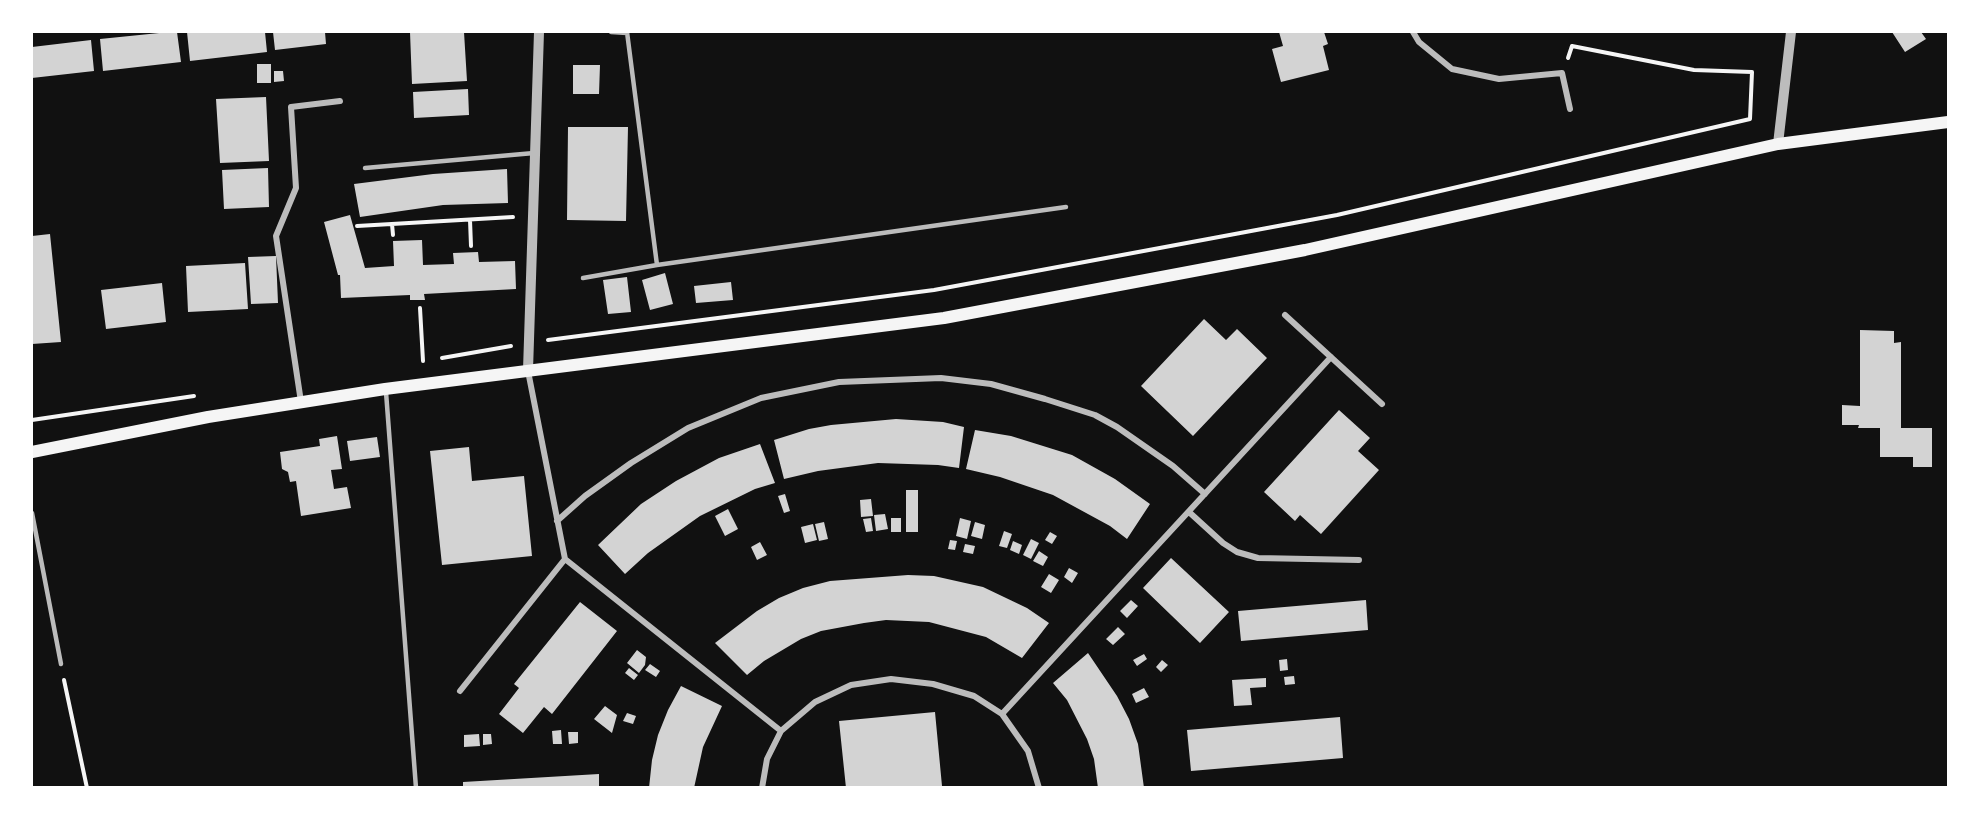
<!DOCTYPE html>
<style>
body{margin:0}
#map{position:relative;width:1980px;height:819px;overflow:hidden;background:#111;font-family:"Alegreya Sans",sans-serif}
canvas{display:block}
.frame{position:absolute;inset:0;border:33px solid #fff;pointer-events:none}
</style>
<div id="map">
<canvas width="1980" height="819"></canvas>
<div class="frame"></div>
</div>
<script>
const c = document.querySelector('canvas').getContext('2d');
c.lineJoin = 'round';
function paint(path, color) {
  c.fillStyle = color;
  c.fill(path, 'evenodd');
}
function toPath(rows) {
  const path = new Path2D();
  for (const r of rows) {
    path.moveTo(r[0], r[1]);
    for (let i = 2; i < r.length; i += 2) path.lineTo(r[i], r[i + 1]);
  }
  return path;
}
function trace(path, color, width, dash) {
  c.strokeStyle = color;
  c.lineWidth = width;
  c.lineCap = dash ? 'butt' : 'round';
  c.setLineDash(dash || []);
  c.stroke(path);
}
paint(toPath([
 [169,32,177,32,181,62,103,71,100,39],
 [187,32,265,32,267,52,190,61],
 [273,32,325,32,326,44,275,50],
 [410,32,464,32,467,81,412,84],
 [1279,32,1324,32,1328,44,1323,46,1329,70,1281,82,1272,49,1283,46],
 [1892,32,1921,32,1926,39,1905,52],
 [91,40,94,71,32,78,32,47],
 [257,64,271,64,271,83,257,83],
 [573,65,600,65,599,94,573,94],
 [274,71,283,71,284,81,274,82],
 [468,89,469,115,414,118,413,92],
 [266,97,269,161,220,163,216,99],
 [568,127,628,127,626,221,567,220],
 [268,168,269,207,224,209,222,170],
 [507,169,508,203,443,205,360,217,354,184,433,174],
 [350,215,365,268,394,266,393,241,422,240,423,265,454,264,453,253,478,252,479,262,515,261,516,289,424,294,425,300,410,300,410,295,341,298,340,275,338,275,324,222],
 [50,234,61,342,32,344,32,236],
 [276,256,278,303,251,304,248,257],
 [245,263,248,309,188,312,186,266],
 [665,273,673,304,650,310,642,280],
 [627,277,631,312,608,314,603,280],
 [731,282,733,300,696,303,694,286],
 [162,283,166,322,106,329,101,290],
 [1204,319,1226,340,1237,329,1267,358,1193,436,1141,386],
 [1860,330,1894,331,1894,343,1901,342,1901,428,1932,428,1932,467,1913,467,1913,457,1880,457,1880,428,1858,428,1859,425,1842,425,1842,405,1860,406],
 [1339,410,1370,438,1358,451,1379,470,1321,534,1300,515,1295,521,1264,492],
 [896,419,943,422,964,427,959,468,938,465,878,463,818,471,784,479,774,440,809,429,831,425],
 [975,430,1011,436,1072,455,1115,479,1150,504,1127,539,1110,526,1053,495,1000,477,966,469],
 [337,436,342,469,331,470,334,489,347,487,351,508,301,516,296,481,290,482,288,472,282,469,280,452,320,446,319,439],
 [377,437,380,457,350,461,347,441],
 [760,444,775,483,755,489,700,516,648,553,625,574,598,545,641,504,676,481,719,458],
 [469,447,472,481,524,476,532,556,442,565,430,451],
 [906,490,918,490,918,532,906,532],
 [785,494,790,511,784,513,778,496],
 [871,499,873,516,861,517,860,500],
 [728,509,738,529,725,536,715,516],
 [885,514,888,529,876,531,874,515],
 [871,518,873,531,866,532,863,519],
 [891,518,901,518,901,532,891,532],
 [960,518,971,521,967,539,956,536],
 [824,522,828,539,819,541,815,524],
 [975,522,985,525,982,539,971,536],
 [813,524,817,540,805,543,801,527],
 [1004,531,1012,534,1007,548,999,546],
 [1050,532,1057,536,1052,544,1045,540],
 [1031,539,1039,543,1031,559,1023,555],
 [950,540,957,541,955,550,948,549],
 [1013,541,1022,545,1019,554,1010,550],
 [760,542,767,555,757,560,751,547],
 [965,544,975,546,973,554,963,552],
 [1039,551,1048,557,1043,566,1033,561],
 [1171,558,1229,612,1200,643,1143,588],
 [1069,568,1078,573,1072,583,1064,577],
 [1049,574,1059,580,1051,593,1041,587],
 [908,575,934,576,983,587,1027,608,1049,623,1022,658,986,637,929,622,886,620,864,623,821,631,801,639,764,661,747,675,715,643,757,611,779,598,803,588,830,581],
 [1131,600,1138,606,1127,618,1120,611],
 [1366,600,1368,630,1241,641,1238,611],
 [580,602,617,631,552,714,544,707,523,733,499,714,519,688,514,684],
 [1118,627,1125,634,1113,645,1106,639],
 [637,650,646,657,645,665,639,673,627,663],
 [1088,653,1117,696,1129,719,1138,744,1144,788,1098,788,1094,759,1087,739,1067,700,1053,683],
 [1144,654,1147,659,1137,666,1133,660],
 [1287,659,1288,670,1280,671,1279,660],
 [1162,660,1168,665,1161,672,1156,667],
 [650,664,660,671,656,677,645,670],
 [629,668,638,675,634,680,625,673],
 [1294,676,1295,684,1285,685,1284,677],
 [1266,678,1266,687,1250,688,1252,705,1234,706,1232,680],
 [681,686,722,706,703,747,694,788,649,788,652,760,658,735,668,710],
 [1144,688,1149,697,1136,703,1132,694],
 [605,706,617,715,612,733,594,719],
 [935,712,942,786,922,788,846,788,839,721],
 [627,713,636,716,633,724,623,721],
 [1340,717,1343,758,1191,771,1187,730],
 [561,730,562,744,553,744,552,731],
 [568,732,578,732,578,743,569,744],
 [479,734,480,746,464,747,464,735],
 [483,734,491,734,492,744,483,745],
 [599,774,599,788,463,788,463,782]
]), '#d3d3d3');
trace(toPath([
 [470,220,471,246],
 [392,224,393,235],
 [357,226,513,217],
 [420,308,423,361],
 [548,340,934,290,1337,215,1750,119,1752,72,1694,70,1572,46,1568,58],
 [442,358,511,346],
 [32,420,194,396],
 [64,680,87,788]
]), '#f5f5f5', 4);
trace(toPath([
 [611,32,627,33],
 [627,32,657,265],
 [365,168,534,153],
 [583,278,657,265,1066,207],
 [386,392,416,788],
 [32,513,61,664]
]), '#bcbcbc', 4.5);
trace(toPath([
 [1413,32,1419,42,1452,69,1499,79,1562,73,1570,109],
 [1285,315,1382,404],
 [528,371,565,559,781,731],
 [301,402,276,236,296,188,291,107,340,101],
 [1189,512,1223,543,1237,552,1258,558,1359,560],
 [557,521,585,496,631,463,688,428,761,398,839,382,941,378,991,384,1045,399,1095,415,1117,427,1173,466,1205,494],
 [460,691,565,559],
 [1002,714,1331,357],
 [762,788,767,759,781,731,815,702,851,685,891,679,933,684,974,696,1002,714,1028,751,1039,788]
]), '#bcbcbc', 6);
trace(toPath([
 [1778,144,1791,32],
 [528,370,539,32]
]), '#bcbcbc', 10);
trace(toPath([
 [32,452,208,417,385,389,944,318,1305,250,1778,144,1948,122]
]), '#f5f5f5', 12);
</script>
